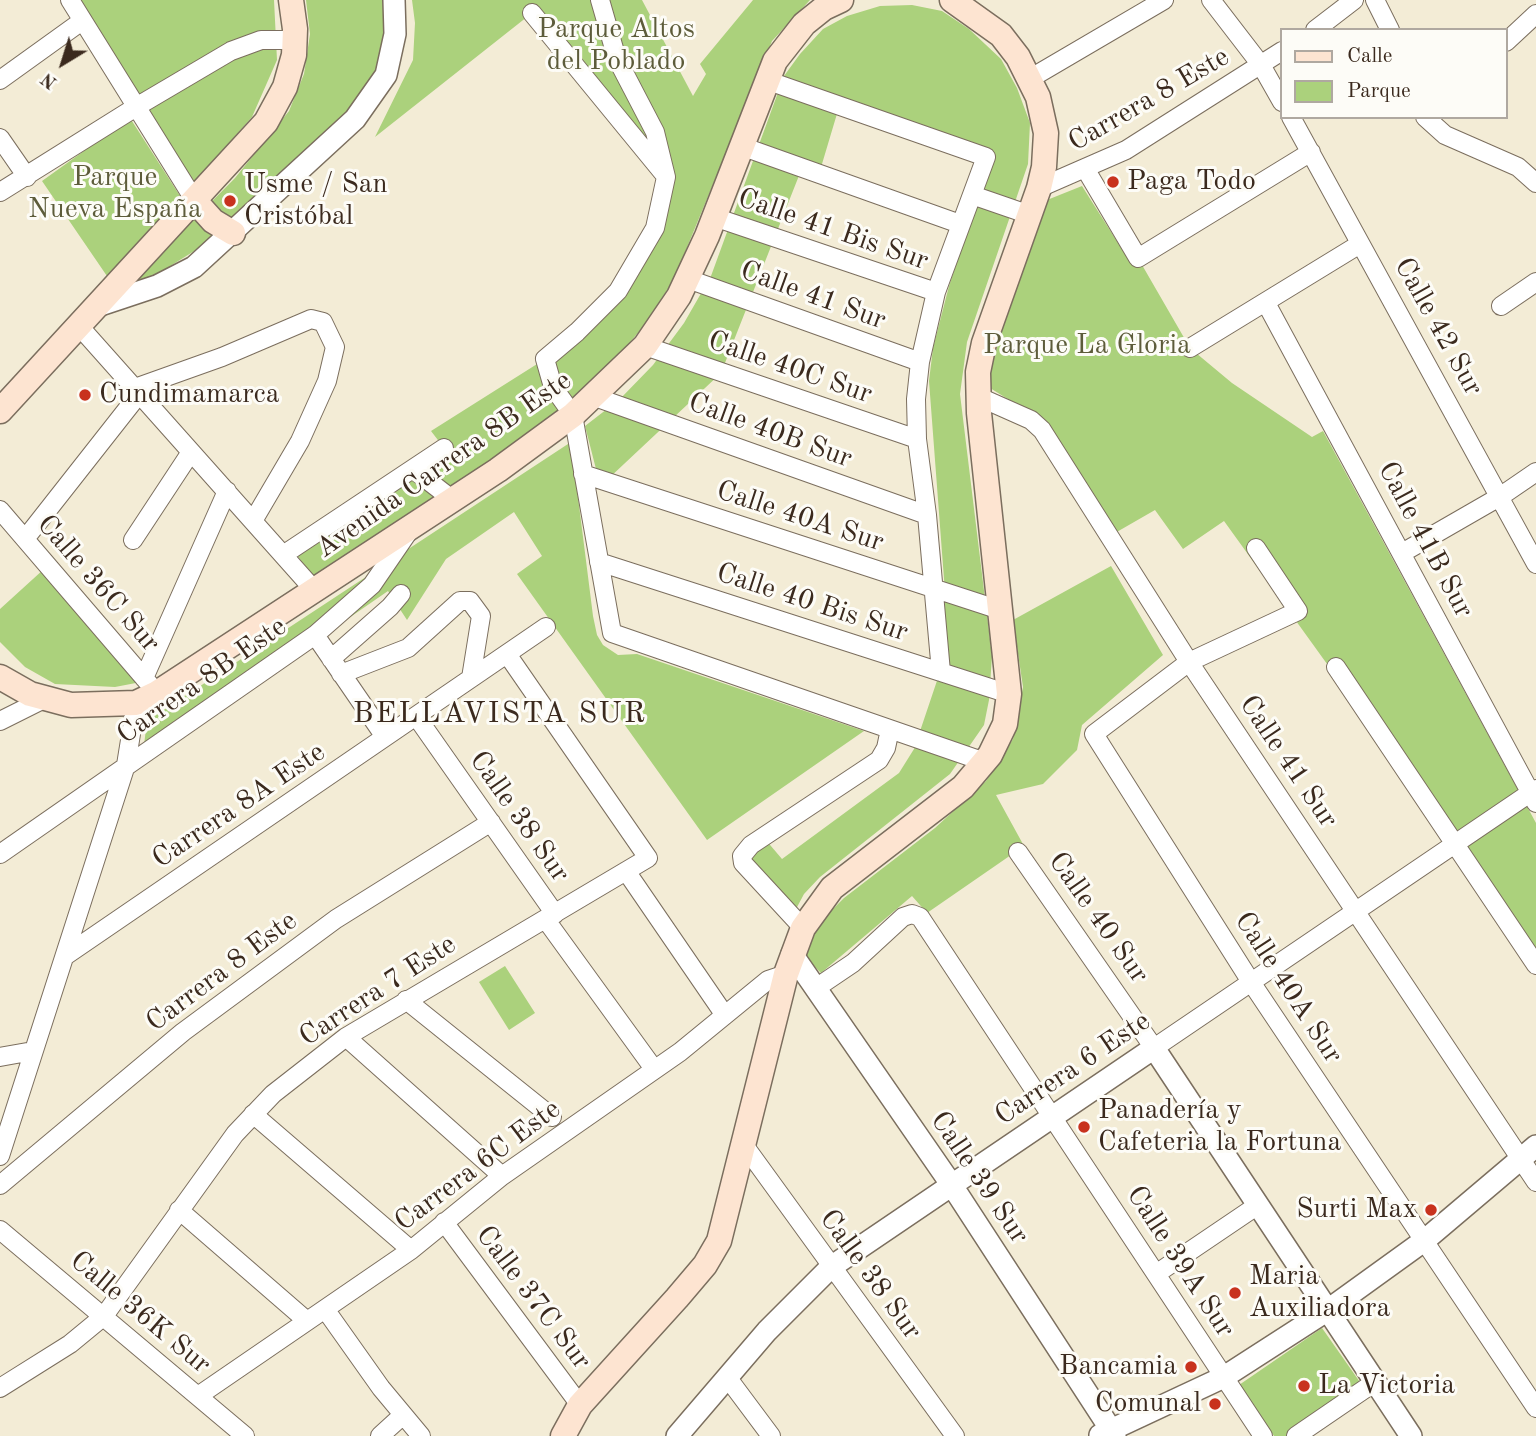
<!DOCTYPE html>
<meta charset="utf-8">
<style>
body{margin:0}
#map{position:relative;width:1536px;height:1436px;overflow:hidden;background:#f3ecd6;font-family:"Old Standard TT",serif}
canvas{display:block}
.legend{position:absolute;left:1280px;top:28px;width:228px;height:91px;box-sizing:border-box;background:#fdfcf7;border:2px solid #afa8a0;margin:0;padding:9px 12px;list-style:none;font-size:21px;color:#3b2a1e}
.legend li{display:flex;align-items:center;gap:14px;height:35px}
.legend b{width:35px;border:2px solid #afa8a0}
.north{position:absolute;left:28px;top:28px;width:70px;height:70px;-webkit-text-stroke:5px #fdfcf7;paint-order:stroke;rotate:218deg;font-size:19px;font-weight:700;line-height:28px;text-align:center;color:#3b2a1e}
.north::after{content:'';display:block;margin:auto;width:24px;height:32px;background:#3b2a1e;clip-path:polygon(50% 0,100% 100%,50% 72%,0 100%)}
</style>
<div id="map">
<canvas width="1536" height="1436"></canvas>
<ul class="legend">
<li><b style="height:9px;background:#fde4d1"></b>Calle</li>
<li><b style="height:19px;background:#abd17c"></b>Parque</li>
</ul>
<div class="north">N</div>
</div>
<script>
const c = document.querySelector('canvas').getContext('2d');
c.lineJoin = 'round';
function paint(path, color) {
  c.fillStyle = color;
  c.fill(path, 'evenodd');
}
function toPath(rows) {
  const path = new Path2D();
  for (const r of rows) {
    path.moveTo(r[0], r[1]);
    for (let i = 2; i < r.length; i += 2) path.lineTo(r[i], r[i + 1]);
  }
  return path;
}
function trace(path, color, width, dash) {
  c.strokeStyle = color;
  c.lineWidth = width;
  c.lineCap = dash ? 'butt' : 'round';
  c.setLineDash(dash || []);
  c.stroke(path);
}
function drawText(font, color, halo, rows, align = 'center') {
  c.font = font + ' "Old Standard TT",serif';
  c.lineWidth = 6;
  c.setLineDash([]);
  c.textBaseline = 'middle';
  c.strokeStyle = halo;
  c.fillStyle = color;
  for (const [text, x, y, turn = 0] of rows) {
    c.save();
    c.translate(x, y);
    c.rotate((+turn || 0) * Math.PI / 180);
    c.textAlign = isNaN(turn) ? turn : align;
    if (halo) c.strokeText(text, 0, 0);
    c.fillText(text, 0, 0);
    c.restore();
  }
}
paint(toPath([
 [79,0,274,0,277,60,252,117,192,185],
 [306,0,387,0,384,52,372,86,352,110,199,248,148,280,127,287,235,178,289,111,304,74,310,34],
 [412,0,642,0,693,96,706,74,700,64,753,0,810,0,772,41,674,279,647,322,606,371,552,418,317,581,292,549,444,448,431,431,545,359,638,259,666,177,532,13,375,137,413,60,415,23],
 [912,5,942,11,969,29,1001,59,1017,88,1030,123,1028,164,967,342,960,394,992,656,989,700,984,725,950,774,820,877,804,894,796,909,744,854,765,839,782,859,899,773,914,749,945,657,945,592,929,381,933,348,949,286,994,152,842,97,819,174,802,168,721,373,608,479,596,469,585,426,620,399,653,365,684,323,711,276,784,76,800,54,823,29,847,16,880,6],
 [130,118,182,199,109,279,42,181],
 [1082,186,1130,262,1138,258,1190,348,1232,383,1312,437,1323,431,1536,823,1536,954,1224,521,1183,549,1155,510,1115,533,1040,419,990,388,990,373,1003,324,1042,202],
 [571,442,593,616,597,635,603,645,618,655,637,654,864,731,707,840,517,574,542,556,514,512,446,559,407,620,388,591,142,761,147,721],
 [1111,566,1163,655,1082,725,1077,750,1043,784,996,795,1024,846,927,913,912,896,821,973,803,955,809,936,824,918,844,898,935,828,986,781,1013,739,1023,687,1013,620],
 [44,569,141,682,115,687,55,684,25,667,0,642,0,609],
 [505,966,535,1013,509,1030,479,982],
 [1322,1328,1362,1385,1288,1436,1274,1436,1239,1385]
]), '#abd17c');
const minor = toPath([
 [70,0,195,201],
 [600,0,617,59,655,132,666,177,655,228,618,291,577,332,545,359,553,387,573,415,612,633,985,762],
 [1211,0,1261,65,1282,102],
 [1375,0,1390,30],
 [532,13,664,174],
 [1315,30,1354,0],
 [1506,42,1536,14],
 [1031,78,1164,0],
 [0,80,82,21],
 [766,80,986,157,936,292,920,362,916,399,917,439,927,515,941,672],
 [1291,117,1536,564],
 [1425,117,1445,135,1518,167,1536,183],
 [0,138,27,177],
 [741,146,960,224],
 [1086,170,1138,258,1311,152],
 [1039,188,1126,150,1282,51],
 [0,192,136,107,231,51,261,40,296,40],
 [972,195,1030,215],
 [714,217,936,292],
 [688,279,920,362],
 [1266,303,1536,803],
 [1501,306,1536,282],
 [79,326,315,591],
 [645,346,917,439],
 [1190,348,1360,244],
 [135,388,222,357,311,319,323,322,335,347,327,381,300,441,253,521],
 [977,396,1031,420,1042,430,1189,662,1536,1182],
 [595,397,927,515],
 [413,469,453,500],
 [583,474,1000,610],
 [0,510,157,693],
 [25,539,139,394],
 [133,540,191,452],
 [1256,548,1298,611,1189,662,1094,734,1251,982,1536,1408],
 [1402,553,1501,496,1536,472],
 [283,555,444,448],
 [599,562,1009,694],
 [315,635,385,737],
 [331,659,390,607,401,594],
 [1336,667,1536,965],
 [341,674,408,648,460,601,470,601,481,616,471,678],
 [144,678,227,491],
 [416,716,555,914],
 [0,721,44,699],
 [1018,852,1154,1048,1536,789],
 [0,854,315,635,372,585,409,531],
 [626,871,724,1014],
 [546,920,654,1069],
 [803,928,743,863,742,856,751,845,879,760,886,748,890,729],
 [65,956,546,627],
 [816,988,853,963,903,917,912,914,920,917,1263,1436],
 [406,1000,552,1117],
 [346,1037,502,1176],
 [0,1057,33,1051],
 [253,1114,411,1250],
 [744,1145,955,1436],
 [0,1156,126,765,136,703],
 [0,1185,183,1032,336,919,491,822],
 [179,1210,307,1321],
 [444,1222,580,1405],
 [0,1230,245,1436],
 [1156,1274,1258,1205],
 [325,1309,381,1388,421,1436],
 [727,1377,771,1436],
 [0,1388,70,1344,104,1316,235,1134,273,1094,346,1037,648,858,507,654],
 [198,1396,411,1250,502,1176,680,1052,768,980,786,974],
 [380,1436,403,1415],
 [1296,1436,1375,1382]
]);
const tertiary = toPath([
 [97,306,157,286,194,267,355,119,386,75,395,34,394,0],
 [792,954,951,1184,1115,1436],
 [1100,1435,1224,1377,1328,1310,1425,1240,1536,1146],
 [677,1436,767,1331,831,1267,1154,1048,1411,1436]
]);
const secondary = toPath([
 [195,201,213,221,233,233],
 [0,411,266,122,285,87,294,55,295,29,291,0],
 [0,677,30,694,71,705,136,703,157,693,498,470,573,415,645,346,679,296,707,236,775,61,804,24,824,8,841,0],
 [563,1436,580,1405,677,1298,705,1265,719,1241,786,974,803,928,832,888,963,787,990,755,1005,724,1009,694,979,413,978,372,984,343,1039,188,1044,167,1046,133,1038,97,1018,57,1001,35,952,0]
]);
trace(minor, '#7b6e5e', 20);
trace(tertiary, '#7b6e5e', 24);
trace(secondary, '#7b6e5e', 27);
trace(minor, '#fff', 18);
trace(tertiary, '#fff', 21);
trace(secondary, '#fde4d1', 24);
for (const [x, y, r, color] of [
 [1113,182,7,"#c8321e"],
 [230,201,7,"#c8321e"],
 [85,395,7,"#c8321e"],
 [1084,1127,7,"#c8321e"],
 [1431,1210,7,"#c8321e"],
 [1235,1293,7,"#c8321e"],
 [1191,1367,7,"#c8321e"],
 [1304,1386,7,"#c8321e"],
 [1215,1404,7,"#c8321e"]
]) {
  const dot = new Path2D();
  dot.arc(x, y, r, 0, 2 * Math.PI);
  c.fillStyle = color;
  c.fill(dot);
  trace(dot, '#fdfcf7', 2.5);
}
drawText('28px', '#5d5c3a', '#fdfcf7', [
 ["Parque Altos",616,30],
 ["del Poblado",616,62],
 ["Parque",115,178],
 ["Nueva España",115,210],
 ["Parque La Gloria",1087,346]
]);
drawText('28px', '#3b2a1e', '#fdfcf7', [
 ["Carrera 8 Este",1149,100,-30],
 ["Calle 41 Bis Sur",833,230,19],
 ["Calle 41 Sur",813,296,20],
 ["Calle 42 Sur",1438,327,61],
 ["Calle 40C Sur",790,368,19],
 ["Calle 40B Sur",770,431,20],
 ["Avenida Carrera 8B Este",444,465,-35],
 ["Calle 40A Sur",800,517,18],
 ["Calle 41B Sur",1425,540,62],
 ["Calle 36C Sur",98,584,49],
 ["Calle 40 Bis Sur",812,603,18],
 ["Carrera 8B Este",202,681,-35],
 ["Calle 41 Sur",1288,762,56],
 ["Carrera 8A Este",239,806,-34],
 ["Calle 38 Sur",519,817,55],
 ["Calle 40 Sur",1098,918,55],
 ["Carrera 8 Este",222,972,-37],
 ["Calle 40A Sur",1288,988,57],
 ["Carrera 7 Este",378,991,-33],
 ["Carrera 6 Este",1073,1069,-34],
 ["Carrera 6C Este",478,1166,-37],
 ["Calle 39 Sur",979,1178,56],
 ["Calle 39A Sur",1180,1262,57],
 ["Calle 38 Sur",870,1275,54],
 ["Calle 37C Sur",533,1298,53],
 ["Calle 36K Sur",140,1313,40]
]);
drawText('28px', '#3b2a1e', '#fdfcf7', [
 ["Paga Todo",1127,182],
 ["Usme / San",244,185],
 ["Cristóbal",244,217],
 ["Cundimamarca",99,395],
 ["Panadería y",1098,1111],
 ["Cafeteria la Fortuna",1098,1143],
 ["Surti Max",1417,1210,"right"],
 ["Maria",1249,1277],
 ["Auxiliadora",1249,1309],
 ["Bancamia",1177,1367,"right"],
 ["La Victoria",1318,1386],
 ["Comunal",1201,1404,"right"]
], 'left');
c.letterSpacing = '2px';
drawText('30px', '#3b2a1e', '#fdfcf7', [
 ["BELLAVISTA SUR",500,714]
]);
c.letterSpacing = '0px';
</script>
